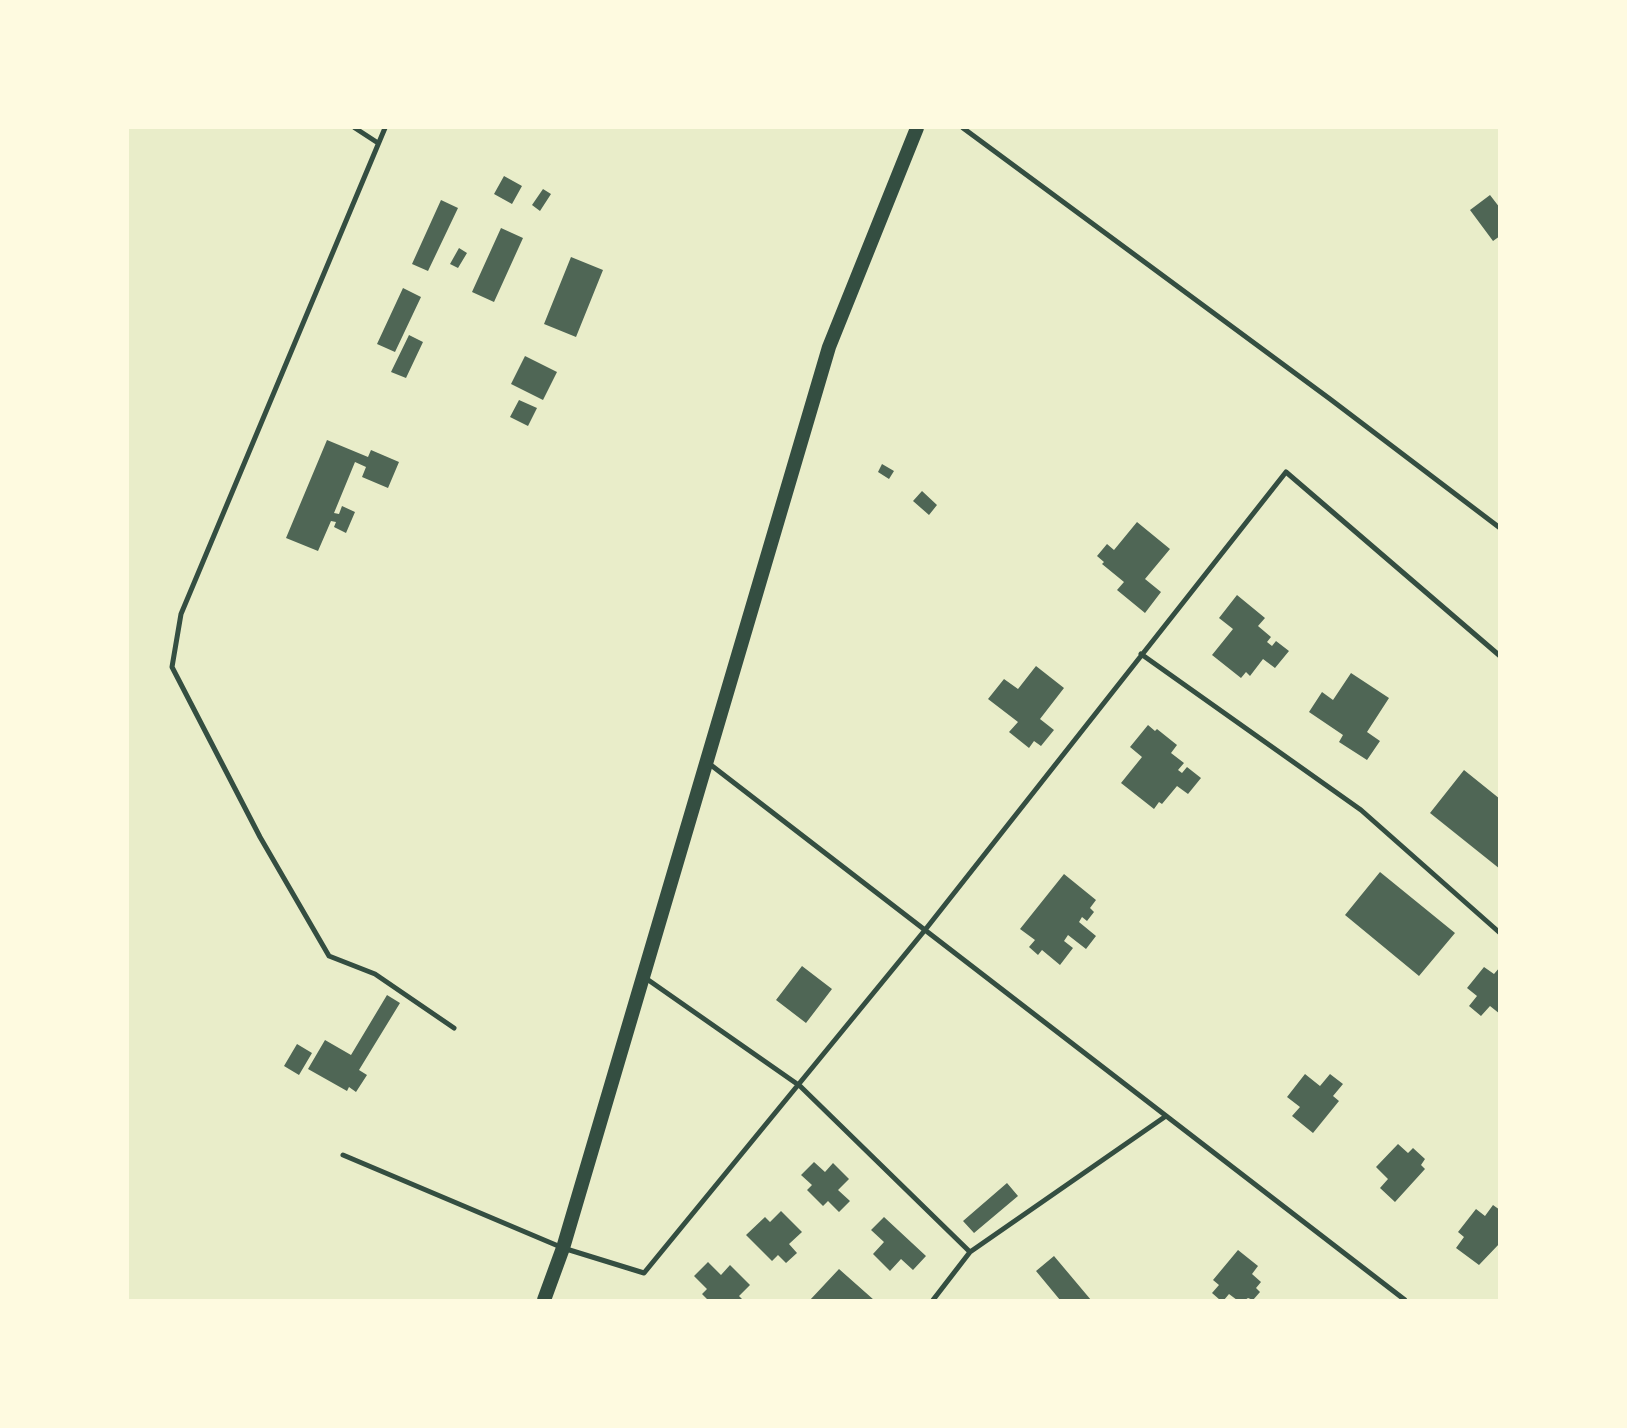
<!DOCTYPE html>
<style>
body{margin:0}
#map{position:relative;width:1627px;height:1428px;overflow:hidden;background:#e9edc9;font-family:"PT Sans Narrow",sans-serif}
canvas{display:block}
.frame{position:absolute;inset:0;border:129px solid #fefae0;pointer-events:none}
</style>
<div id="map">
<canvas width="1627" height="1428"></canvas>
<div class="frame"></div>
</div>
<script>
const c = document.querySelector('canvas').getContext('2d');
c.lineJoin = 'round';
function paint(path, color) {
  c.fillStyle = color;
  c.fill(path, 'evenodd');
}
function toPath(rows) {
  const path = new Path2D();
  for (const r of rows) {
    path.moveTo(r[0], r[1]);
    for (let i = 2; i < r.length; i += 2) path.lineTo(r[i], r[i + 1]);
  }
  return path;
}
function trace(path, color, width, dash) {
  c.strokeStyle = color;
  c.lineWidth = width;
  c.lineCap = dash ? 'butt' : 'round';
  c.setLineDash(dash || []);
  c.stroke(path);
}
paint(toPath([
 [504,176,522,186,512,204,494,194],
 [543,189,551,194,540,211,532,205],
 [1490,195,1500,208,1500,236,1493,241,1470,210],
 [441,200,458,208,428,271,412,264],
 [501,228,523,238,494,302,472,292],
 [459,248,467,253,458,268,450,264],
 [571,257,603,270,576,337,544,324],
 [403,288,421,297,395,352,377,344],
 [409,335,423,342,406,378,391,372],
 [525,356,557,372,543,400,511,384],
 [519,400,537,408,528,426,510,417],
 [327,440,368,457,371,450,399,462,388,488,362,477,366,467,355,462,334,513,339,514,342,506,355,512,346,533,334,527,336,522,331,521,318,551,286,538],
 [882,464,894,471,889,479,878,472],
 [922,491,937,505,929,515,913,501],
 [1137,522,1170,549,1145,579,1161,592,1145,613,1117,590,1124,582,1102,564,1104,562,1097,556,1107,544,1114,550],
 [1237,595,1265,618,1258,626,1271,637,1267,642,1272,646,1276,641,1289,651,1275,668,1263,659,1250,676,1246,672,1241,678,1212,655,1233,629,1219,618],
 [1036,666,1064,688,1040,719,1054,730,1041,746,1034,741,1029,748,1009,732,1018,722,988,699,1004,679,1018,689],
 [1351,673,1389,698,1367,732,1380,741,1367,760,1339,742,1343,735,1309,712,1322,692,1333,700],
 [1148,725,1155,731,1157,729,1177,745,1171,753,1184,763,1178,770,1182,773,1187,767,1201,778,1188,794,1177,786,1162,804,1159,802,1154,809,1121,783,1142,757,1130,747],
 [1464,770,1500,799,1500,869,1430,813],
 [1380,872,1455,933,1419,976,1345,915],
 [1064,874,1096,900,1090,908,1094,912,1087,921,1082,917,1079,922,1096,936,1086,949,1068,935,1064,941,1073,948,1060,965,1042,950,1038,955,1029,947,1035,940,1020,929],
 [802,966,832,989,806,1023,776,1000],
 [1484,967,1494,974,1500,967,1500,1014,1490,1006,1481,1016,1469,1006,1477,996,1467,988],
 [387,995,400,1003,359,1070,367,1075,356,1092,349,1087,347,1091,308,1069,325,1040,351,1055],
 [297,1044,312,1053,299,1075,284,1066],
 [1305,1074,1320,1086,1330,1074,1343,1084,1333,1096,1339,1101,1313,1133,1292,1116,1300,1107,1287,1097],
 [1398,1144,1408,1153,1413,1148,1425,1159,1421,1165,1425,1169,1395,1202,1380,1188,1388,1179,1376,1167],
 [814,1162,825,1172,833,1163,849,1179,838,1190,850,1201,839,1212,828,1201,823,1206,807,1190,812,1185,801,1175],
 [1007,1183,1018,1196,974,1233,963,1221],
 [1493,1205,1500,1210,1500,1243,1479,1265,1456,1248,1464,1237,1458,1232,1476,1209,1485,1216],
 [781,1211,802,1232,789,1244,797,1253,786,1263,778,1255,772,1261,746,1235,765,1217,770,1222],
 [884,1217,926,1256,913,1270,901,1259,890,1271,873,1254,884,1242,871,1230],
 [1238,1250,1258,1266,1252,1274,1261,1282,1256,1288,1260,1292,1253,1300,1248,1298,1245,1300,1237,1300,1229,1294,1224,1300,1220,1300,1212,1293,1219,1285,1213,1280],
 [1054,1256,1091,1300,1060,1300,1036,1271],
 [708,1262,721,1275,730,1265,750,1285,739,1296,743,1300,708,1300,702,1294,707,1289,694,1276],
 [839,1269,874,1300,810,1300]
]), '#4f6655');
trace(toPath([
 [355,128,378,143],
 [385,128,181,614,172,667,260,837,329,956,375,974,454,1028],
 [963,128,1330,399,1500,528],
 [1141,654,1361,810,1500,933],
 [707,762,1405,1300],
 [644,977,800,1086,970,1252],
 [343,1155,563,1248,644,1273,925,930,1286,472,1500,656],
 [933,1300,970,1252,1166,1116]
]), '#344e41', 5);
trace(toPath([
 [544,1300,563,1248,829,347,917,128]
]), '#344e41', 14);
</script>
